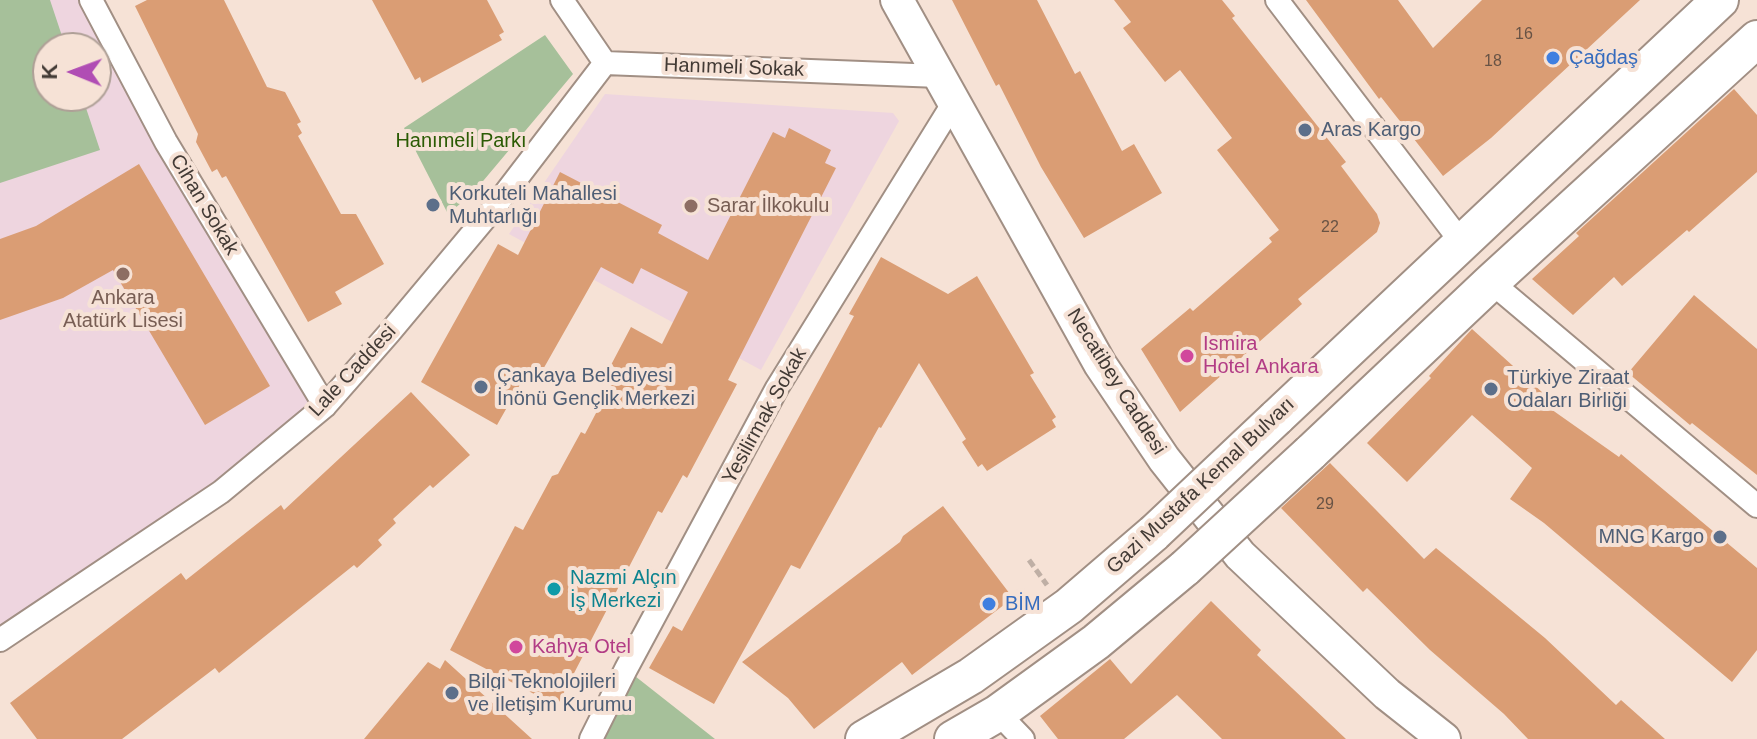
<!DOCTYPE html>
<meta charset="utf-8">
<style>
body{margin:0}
#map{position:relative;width:1757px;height:739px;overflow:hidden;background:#f6e2d6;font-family:Helvetica,sans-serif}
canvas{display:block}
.north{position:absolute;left:32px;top:32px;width:80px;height:80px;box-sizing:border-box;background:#f6e2d6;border:2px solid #ae9f96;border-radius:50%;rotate:271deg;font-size:22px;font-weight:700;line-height:32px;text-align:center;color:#423a35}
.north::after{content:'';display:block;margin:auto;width:28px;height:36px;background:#b04db4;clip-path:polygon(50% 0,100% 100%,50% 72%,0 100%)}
</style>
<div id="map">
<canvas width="1757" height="739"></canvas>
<div class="north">K</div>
</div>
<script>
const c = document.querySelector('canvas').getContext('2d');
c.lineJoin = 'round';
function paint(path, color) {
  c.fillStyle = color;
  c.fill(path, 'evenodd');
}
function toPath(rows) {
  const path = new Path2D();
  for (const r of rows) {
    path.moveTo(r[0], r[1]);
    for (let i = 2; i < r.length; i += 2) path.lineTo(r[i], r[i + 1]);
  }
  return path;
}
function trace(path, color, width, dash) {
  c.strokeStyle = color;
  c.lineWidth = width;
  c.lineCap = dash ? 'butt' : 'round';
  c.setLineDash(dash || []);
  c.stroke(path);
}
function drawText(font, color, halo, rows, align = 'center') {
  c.font = font + ' Helvetica,sans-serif';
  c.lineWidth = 8;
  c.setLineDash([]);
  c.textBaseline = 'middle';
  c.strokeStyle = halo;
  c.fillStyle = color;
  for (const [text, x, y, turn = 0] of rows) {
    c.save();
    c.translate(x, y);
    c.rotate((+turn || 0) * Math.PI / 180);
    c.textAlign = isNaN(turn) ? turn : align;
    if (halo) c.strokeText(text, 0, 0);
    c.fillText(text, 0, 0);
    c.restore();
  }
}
paint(toPath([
 [0,0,91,0,325,406,0,640],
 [48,48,96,48,96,96,48,96],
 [605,94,893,113,899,121,761,370,509,234]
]), '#eed5df');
paint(toPath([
 [0,0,50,0,66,48,48,48,48,96,82,96,100,150,0,183],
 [545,35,573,74,473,193,448,214,404,128],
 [626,669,715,739,591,739]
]), '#a6c09a');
paint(toPath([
 [147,0,224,0,267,87,285,92,301,122,297,124,302,133,298,136,341,214,356,214,384,264,335,292,342,304,308,322,226,176,222,178,217,169,212,172,196,142,198,134,135,6],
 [372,0,487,0,504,32,499,35,502,40,422,83,420,77,415,80],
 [952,0,1037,0,1075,74,1080,71,1122,151,1134,144,1162,193,1084,238,1041,167,999,84,996,86],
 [1114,0,1222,0,1235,16,1232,18,1346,162,1341,166,1377,214,1380,223,1377,232,1298,299,1302,304,1180,412,1141,349,1190,308,1193,311,1272,242,1269,238,1279,230,1217,150,1232,138,1180,70,1165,82,1123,28,1131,22],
 [1306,0,1398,0,1433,48,1482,0,1640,0,1491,138,1443,176,1381,97,1379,99],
 [1734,89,1757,115,1757,172,1689,232,1687,230,1622,286,1614,277,1573,315,1532,279,1579,236,1576,233],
 [789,128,831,150,825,163,836,168,728,380,737,384,687,478,683,475,662,513,658,511,557,706,450,650,515,526,523,530,552,476,558,474,581,432,585,434,616,375,613,373,616,368,611,365,631,327,662,344,688,292,641,268,633,284,601,267,537,380,526,374,497,425,421,382,498,244,518,255,560,172,662,225,658,233,708,260,773,132,785,138],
 [139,164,270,386,205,425,113,270,63,298,0,320,0,239,36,226],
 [881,257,948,294,977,276,1034,373,1030,375,1056,417,1052,420,1056,427,987,471,982,464,978,467,962,442,966,439,919,363,881,428,879,427,800,569,791,565,714,704,649,668,673,626,682,631,854,316,849,314],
 [1694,295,1757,349,1757,475,1692,423,1690,425,1628,373],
 [1472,329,1553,402,1548,407,1619,457,1621,454,1757,568,1757,650,1732,682,1544,523,1510,499,1532,468,1472,415,1407,482,1367,443,1431,378,1429,376],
 [411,392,470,455,433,488,430,485,393,519,396,523,378,540,382,545,357,568,354,565,219,673,215,668,122,739,37,739,10,703,181,573,186,580,281,505,284,510],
 [1330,463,1424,559,1436,548,1545,638,1616,705,1621,700,1665,739,1528,739,1504,714,1430,650,1367,588,1363,592,1281,508],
 [943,506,1013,598,912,675,902,662,814,729,788,698,742,662,900,542,903,536],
 [1211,601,1261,650,1257,655,1346,739,1222,739,1177,695,1124,739,1058,739,1040,716,1110,659,1131,684],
 [445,660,532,739,364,739,428,662,440,669]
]), '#da9d74');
const minor = toPath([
 [91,0,166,142,325,406],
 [562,0,605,63],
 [1277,0,1462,243],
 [605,63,939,76],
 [1491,282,1757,506],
 [0,640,221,492,325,406,390,332,497,204,605,63],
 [998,713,1023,739],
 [591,739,626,669,777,388,954,102]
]);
const secondary = toPath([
 [897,0,1100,364,1164,459,1240,555,1387,694,1444,739]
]);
const primary = toPath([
 [1276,418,1720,0],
 [1310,453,1491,282,1757,39],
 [864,739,971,676,1069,606,1154,533],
 [953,739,998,713,1096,642,1185,568]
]);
trace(minor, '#a18f84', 26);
trace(secondary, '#a18f84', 36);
trace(primary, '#a18f84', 40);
trace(toPath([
 [1029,560,1047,585]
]), '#bfafa5', 5, [8, 4]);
trace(minor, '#fff', 22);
trace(secondary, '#fff', 32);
trace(primary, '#fff', 36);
const primaryBridge = toPath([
 [1154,533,1276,418],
 [1185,568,1310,453]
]);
trace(primaryBridge, '#a18f84', 40, []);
trace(primaryBridge, '#fff', 36);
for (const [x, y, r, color] of [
 [1553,58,8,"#3f7fe0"],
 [1305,130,8,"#5c6f8a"],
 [433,205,8,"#5c6f8a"],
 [691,206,8,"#8d6e63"],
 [123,274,8,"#8d6e63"],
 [1187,356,8,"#d1479c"],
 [481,387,8,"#5c6f8a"],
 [1491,389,8,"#5c6f8a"],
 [1720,537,8,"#5c6f8a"],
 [554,589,8,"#0f9aa8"],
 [989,604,8,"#3f7fe0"],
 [516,647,8,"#d1479c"],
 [452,693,8,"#5c6f8a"]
]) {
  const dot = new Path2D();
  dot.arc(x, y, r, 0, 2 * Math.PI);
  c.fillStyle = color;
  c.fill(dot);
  trace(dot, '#f6e2d6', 3);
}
drawText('16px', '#685345', null, [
 ["16",1524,35],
 ["18",1493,62],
 ["22",1330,228],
 ["29",1325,505]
]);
drawText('20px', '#366cbe', '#f6e2d6', [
 ["Çağdaş",1569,58],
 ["BİM",1005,604]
], 'left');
drawText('20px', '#423a35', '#f6e2d6', [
 ["Hanımeli Sokak",734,68,2],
 ["Cihan Sokak",204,205,59],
 ["Lale Caddesi",353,371,-47],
 ["Necatibey Caddesi",1116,382,58],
 ["Yesilirmak Sokak",765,416,-61],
 ["Gazi Mustafa Kemal Bulvarı",1201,486,-43]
]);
drawText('20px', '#4e5e75', '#f6e2d6', [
 ["Aras Kargo",1321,130],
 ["Korkuteli Mahallesi",449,194],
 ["Muhtarlığı",449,217],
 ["Çankaya Belediyesi",497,376],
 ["İnönü Gençlik Merkezi",497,399],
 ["Türkiye Ziraat",1507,378],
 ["Odaları Birliği",1507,401],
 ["MNG Kargo",1704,537,"right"],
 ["Bilgi Teknolojileri",468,682],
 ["ve İletişim Kurumu",468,705]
], 'left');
drawText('20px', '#2b5b04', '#f6e2d6', [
 ["Hanımeli Parkı",461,141]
]);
drawText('20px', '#785e54', '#f6e2d6', [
 ["Sarar İlkokulu",707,206],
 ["Ankara",123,298,"center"],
 ["Atatürk Lisesi",123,321,"center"]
], 'left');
drawText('20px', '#b23c85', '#f6e2d6', [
 ["Ismira",1203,344],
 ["Hotel Ankara",1203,367],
 ["Kahya Otel",532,647]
], 'left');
drawText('20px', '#0d838f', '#f6e2d6', [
 ["Nazmi Alçın",570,578],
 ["İş Merkezi",570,601]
], 'left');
</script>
